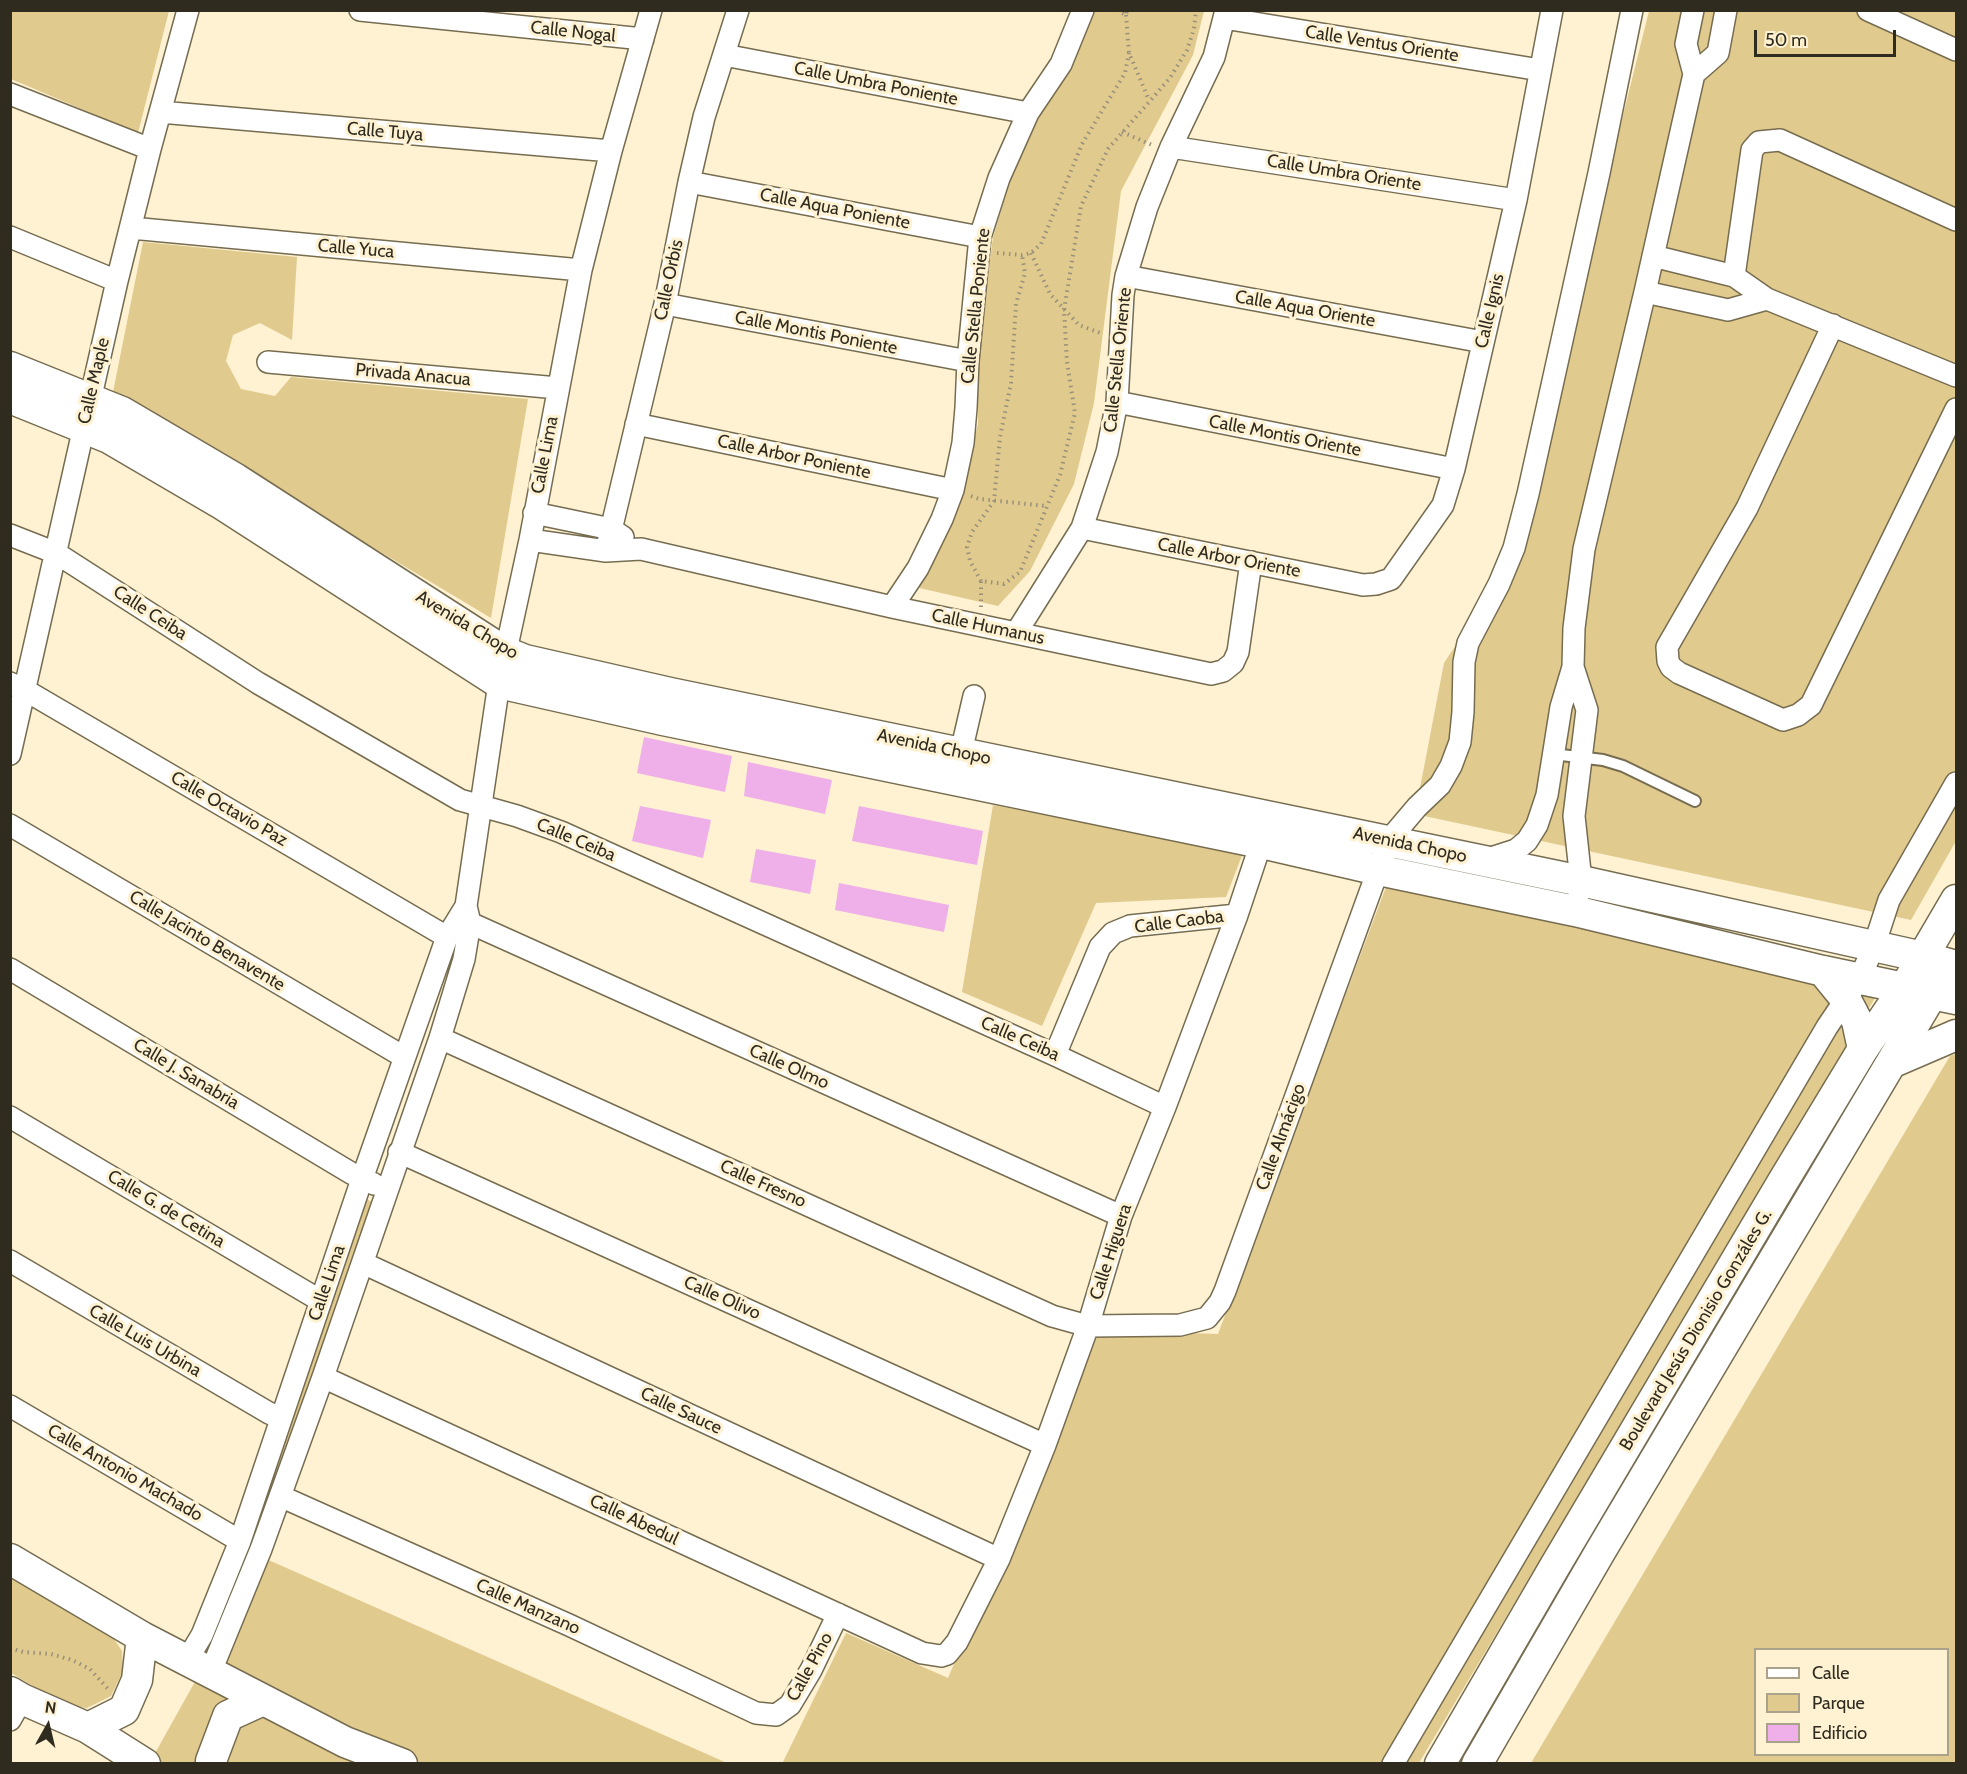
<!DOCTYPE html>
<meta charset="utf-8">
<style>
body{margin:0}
#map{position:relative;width:1967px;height:1774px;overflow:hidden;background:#fef2d3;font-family:Cabin,sans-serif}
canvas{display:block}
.frame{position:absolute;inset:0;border:12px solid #2f2b1f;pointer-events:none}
.legend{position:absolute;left:1754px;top:1648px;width:195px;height:108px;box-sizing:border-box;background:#fef2d3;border:2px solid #aba28b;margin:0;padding:8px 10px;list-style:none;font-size:18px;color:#2f2b1f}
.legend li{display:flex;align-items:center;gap:12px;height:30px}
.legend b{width:30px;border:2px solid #aba28b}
.north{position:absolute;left:18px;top:1696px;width:60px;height:60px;-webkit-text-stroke:4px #fef2d3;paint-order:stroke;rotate:8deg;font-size:16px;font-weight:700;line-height:24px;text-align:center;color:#2f2b1f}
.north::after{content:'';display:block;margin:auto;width:21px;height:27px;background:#2f2b1f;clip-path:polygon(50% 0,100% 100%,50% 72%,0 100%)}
.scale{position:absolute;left:1754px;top:30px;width:142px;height:27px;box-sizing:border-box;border:3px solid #2f2b1f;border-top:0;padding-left:8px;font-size:18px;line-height:21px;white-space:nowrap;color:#2f2b1f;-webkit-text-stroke:4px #fef2d3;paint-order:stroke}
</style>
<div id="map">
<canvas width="1967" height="1774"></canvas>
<div class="frame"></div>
<ul class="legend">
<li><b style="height:8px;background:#fff"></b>Calle</li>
<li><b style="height:16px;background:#e1ca8e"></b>Parque</li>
<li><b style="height:16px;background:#efafe9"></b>Edificio</li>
</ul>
<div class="north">N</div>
<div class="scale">50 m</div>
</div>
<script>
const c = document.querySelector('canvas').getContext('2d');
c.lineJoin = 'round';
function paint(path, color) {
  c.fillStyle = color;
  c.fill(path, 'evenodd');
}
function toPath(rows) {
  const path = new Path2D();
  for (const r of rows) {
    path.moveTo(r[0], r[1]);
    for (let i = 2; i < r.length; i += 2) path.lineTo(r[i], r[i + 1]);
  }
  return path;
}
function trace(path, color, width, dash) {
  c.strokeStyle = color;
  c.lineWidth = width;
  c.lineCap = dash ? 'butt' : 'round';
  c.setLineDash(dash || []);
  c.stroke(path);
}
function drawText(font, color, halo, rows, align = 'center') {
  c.font = font + ' Cabin,sans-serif';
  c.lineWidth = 6;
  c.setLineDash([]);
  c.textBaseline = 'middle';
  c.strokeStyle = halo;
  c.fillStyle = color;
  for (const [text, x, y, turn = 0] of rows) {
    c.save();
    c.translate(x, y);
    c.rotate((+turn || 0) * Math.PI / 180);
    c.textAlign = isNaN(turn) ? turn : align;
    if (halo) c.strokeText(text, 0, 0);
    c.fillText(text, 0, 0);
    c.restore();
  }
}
paint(toPath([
 [11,11,169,11,138,133,11,79],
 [1090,11,1204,11,1193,55,1121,191,1094,403,1074,484,1030,571,998,606,915,587,960,496,978,424,977,355,993,237,1016,162,1034,124,1069,64],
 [1649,11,1956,11,1956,841,1911,920,1415,814,1444,663,1512,561],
 [143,242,297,257,292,340,260,323,233,335,226,361,241,389,275,396,291,377,528,399,491,618,113,392],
 [993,805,1243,853,1226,897,1096,903,1042,1026,962,992],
 [1389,879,1881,988,1419,1763,782,1764,846,1633,948,1678,1097,1330,1218,1334],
 [1956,1054,1956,1763,1531,1763,1950,1056],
 [1756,1650,1948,1650,1948,1754,1756,1754],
 [366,1199,373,1202,258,1542,248,1539],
 [264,1558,727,1763,149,1764],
 [10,1573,112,1636,122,1651,123,1671,111,1696,87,1708,67,1706,11,1673]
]), '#e1ca8e');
paint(toPath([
 [644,737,732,756,725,792,637,773],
 [748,762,832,780,825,814,744,796],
 [640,806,711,820,703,858,632,841],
 [859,806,983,831,977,865,852,841],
 [756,849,816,860,810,894,750,882],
 [839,883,949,905,944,932,835,910]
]), '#efafe9');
const lane = toPath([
 [1553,754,1603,760,1623,766,1695,801]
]);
const street = toPath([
 [360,10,643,39],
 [1868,10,1956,50],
 [1224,18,1540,70],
 [724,55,1028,113],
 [1694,74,1718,53,1726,10],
 [10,94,150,149],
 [160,112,611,151],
 [1171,147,1516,200],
 [689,182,980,237],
 [131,228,581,270],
 [10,237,117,281],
 [1653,256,1734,276,1767,299,1956,376],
 [1126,276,1483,342],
 [1734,276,1752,150,1759,142,1780,140,1956,220],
 [1645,292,1728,310,1767,299],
 [665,304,968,361],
 [1833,325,1747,508,1667,647,1668,661,1671,667,1679,673,1783,720,1798,715,1811,705,1956,409],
 [268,362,558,388],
 [1117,402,1454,469],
 [636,424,953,490],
 [534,513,611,529,623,537],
 [1082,528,1363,585,1376,584,1391,579,1443,505,1454,469,1516,200,1552,10],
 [10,535,56,553,258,683,460,800,517,816,561,832,1055,1055,1165,1107],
 [530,540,606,551,641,549,892,607,1211,674,1223,671,1233,663,1238,652,1251,562],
 [606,551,665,304,689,182,704,117,738,10],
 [892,607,918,568,942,519,953,490,963,443,966,408,968,361,980,237,999,178,1028,113,1061,64,1083,10],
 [1016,633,1082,528,1107,452,1117,402,1123,295,1126,276,1147,207,1171,147,1214,57,1226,10],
 [1573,667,1587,710,1574,816,1581,881,1579,893],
 [10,683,25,690,447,937],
 [10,754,117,281,150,149,188,10],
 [958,765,974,696],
 [10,825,404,1057],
 [1485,860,1516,850,1527,841,1537,825,1547,795,1561,707,1573,667,1574,628,1584,549,1645,292,1694,74,1686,44,1693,10],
 [458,919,470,923,1121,1216],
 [10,969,351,1173,374,1184],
 [440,1038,1052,1316,1088,1326,1180,1325,1207,1318,1220,1302,1225,1291,1389,840,1417,807,1440,785,1451,766,1460,742,1463,712,1464,662,1468,643,1499,584,1514,548,1528,494,1599,173,1632,10],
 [1055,1055,1100,947,1113,933,1130,926,1237,915],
 [10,1117,321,1301],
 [399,1152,1045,1445],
 [10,1261,269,1413,281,1418],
 [363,1263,999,1559],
 [323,1377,922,1653,941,1656,947,1654,957,1642,999,1559,1045,1445,1088,1326,1121,1216,1165,1107,1237,915,1261,843],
 [10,1406,240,1541],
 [280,1496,569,1625,756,1713,776,1715,790,1705,811,1670,838,1614],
 [187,1660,202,1635,240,1541,362,1179,447,937,466,906],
 [211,1671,261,1549,323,1377,440,1038,464,959,470,923,466,906,499,683,530,540,581,270,611,151,651,10],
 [10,1720,22,1699],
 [1393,1764,1827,1027,1860,978,1874,946,1889,900,1956,783]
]);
const secondary = toPath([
 [10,367,122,412,236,479,505,652,525,660,670,693,1581,881,1923,957,1956,966],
 [10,398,109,438,220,503,499,683,663,720,1261,843,1378,870,1575,911,1823,971,1956,999],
 [1823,971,1845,998,1857,1021,1863,1049],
 [1891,1063,1956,1035],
 [10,1559,142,1637,345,1742,402,1764],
 [10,1692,22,1699,88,1728,145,1764],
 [88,1728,124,1710,137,1680,142,1637],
 [212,1764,211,1761,228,1716,263,1700],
 [1440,1764,1555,1566,1782,1183,1863,1049,1905,987,1956,900],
 [1477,1764,1600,1552,1941,979]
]);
trace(lane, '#766c50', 14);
trace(street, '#766c50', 24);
trace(secondary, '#766c50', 33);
trace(toPath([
 [1117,10,1126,15,1127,10],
 [1126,15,1129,53,1149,100],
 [1122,132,1152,145],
 [997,253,1022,255,1031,253,1041,244,1082,144,1125,73,1129,53],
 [1031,253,1050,294,1079,325,1103,334],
 [971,496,979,499,1047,506],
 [981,581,970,561,967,547,972,532,994,501,1000,437,1011,383,1016,304,1025,273,1022,255],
 [981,607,981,581,1004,584,1020,572,1060,475,1075,413,1067,362,1064,310,1081,206,1108,149,1170,78,1187,50,1194,29,1196,10],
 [10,1648,23,1652,51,1654,72,1660,90,1669,108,1689]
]), '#98907a', 4, [1.5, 4.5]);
trace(lane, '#fff', 10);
trace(street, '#fff', 21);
trace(secondary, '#fff', 30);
drawText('18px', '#2f2b1f', '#fef2d3', [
 ["Calle Nogal",573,32,6],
 ["Calle Ventus Oriente",1382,44,9],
 ["Calle Umbra Poniente",876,84,11],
 ["Calle Tuya",385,132,5],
 ["Calle Umbra Oriente",1344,173,9],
 ["Calle Aqua Poniente",835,209,11],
 ["Calle Yuca",356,249,5],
 ["Calle Orbis",669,280,-78],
 ["Calle Stella Poniente",976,306,-84],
 ["Calle Aqua Oriente",1305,309,10],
 ["Calle Ignis",1490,311,-77],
 ["Calle Montis Poniente",816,333,11],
 ["Calle Stella Oriente",1118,360,-84],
 ["Privada Anacua",413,375,5],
 ["Calle Maple",94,381,-77],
 ["Calle Montis Oriente",1285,436,11],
 ["Calle Lima",545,455,-79],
 ["Calle Arbor Poniente",794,457,12],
 ["Calle Arbor Oriente",1229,558,11],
 ["Calle Ceiba",150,613,33],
 ["Avenida Chopo",467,625,31],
 ["Calle Humanus",988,627,12],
 ["Avenida Chopo",934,747,12],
 ["Calle Octavio Paz",229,809,30],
 ["Calle Ceiba",576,840,23],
 ["Avenida Chopo",1410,845,12],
 ["Calle Caoba",1179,922,-7],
 ["Calle Jacinto Benavente",207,941,31],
 ["Calle Ceiba",1020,1039,24],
 ["Calle Olmo",789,1067,24],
 ["Calle J. Sanabria",186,1074,31],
 ["Calle Almácigo",1281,1137,-70],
 ["Calle Fresno",763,1184,24],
 ["Calle G. de Cetina",166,1209,31],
 ["Calle Higuera",1111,1252,-72],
 ["Calle Lima",327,1283,-71],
 ["Calle Olivo",722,1298,24],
 ["Boulevard Jesús Dionisio Gonzáles G.",1696,1330,-59],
 ["Calle Luis Urbina",145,1341,30],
 ["Calle Sauce",681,1411,25],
 ["Calle Antonio Machado",125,1473,30],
 ["Calle Abedul",634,1520,25],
 ["Calle Manzano",528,1607,24],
 ["Calle Pino",810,1667,-61]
]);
</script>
